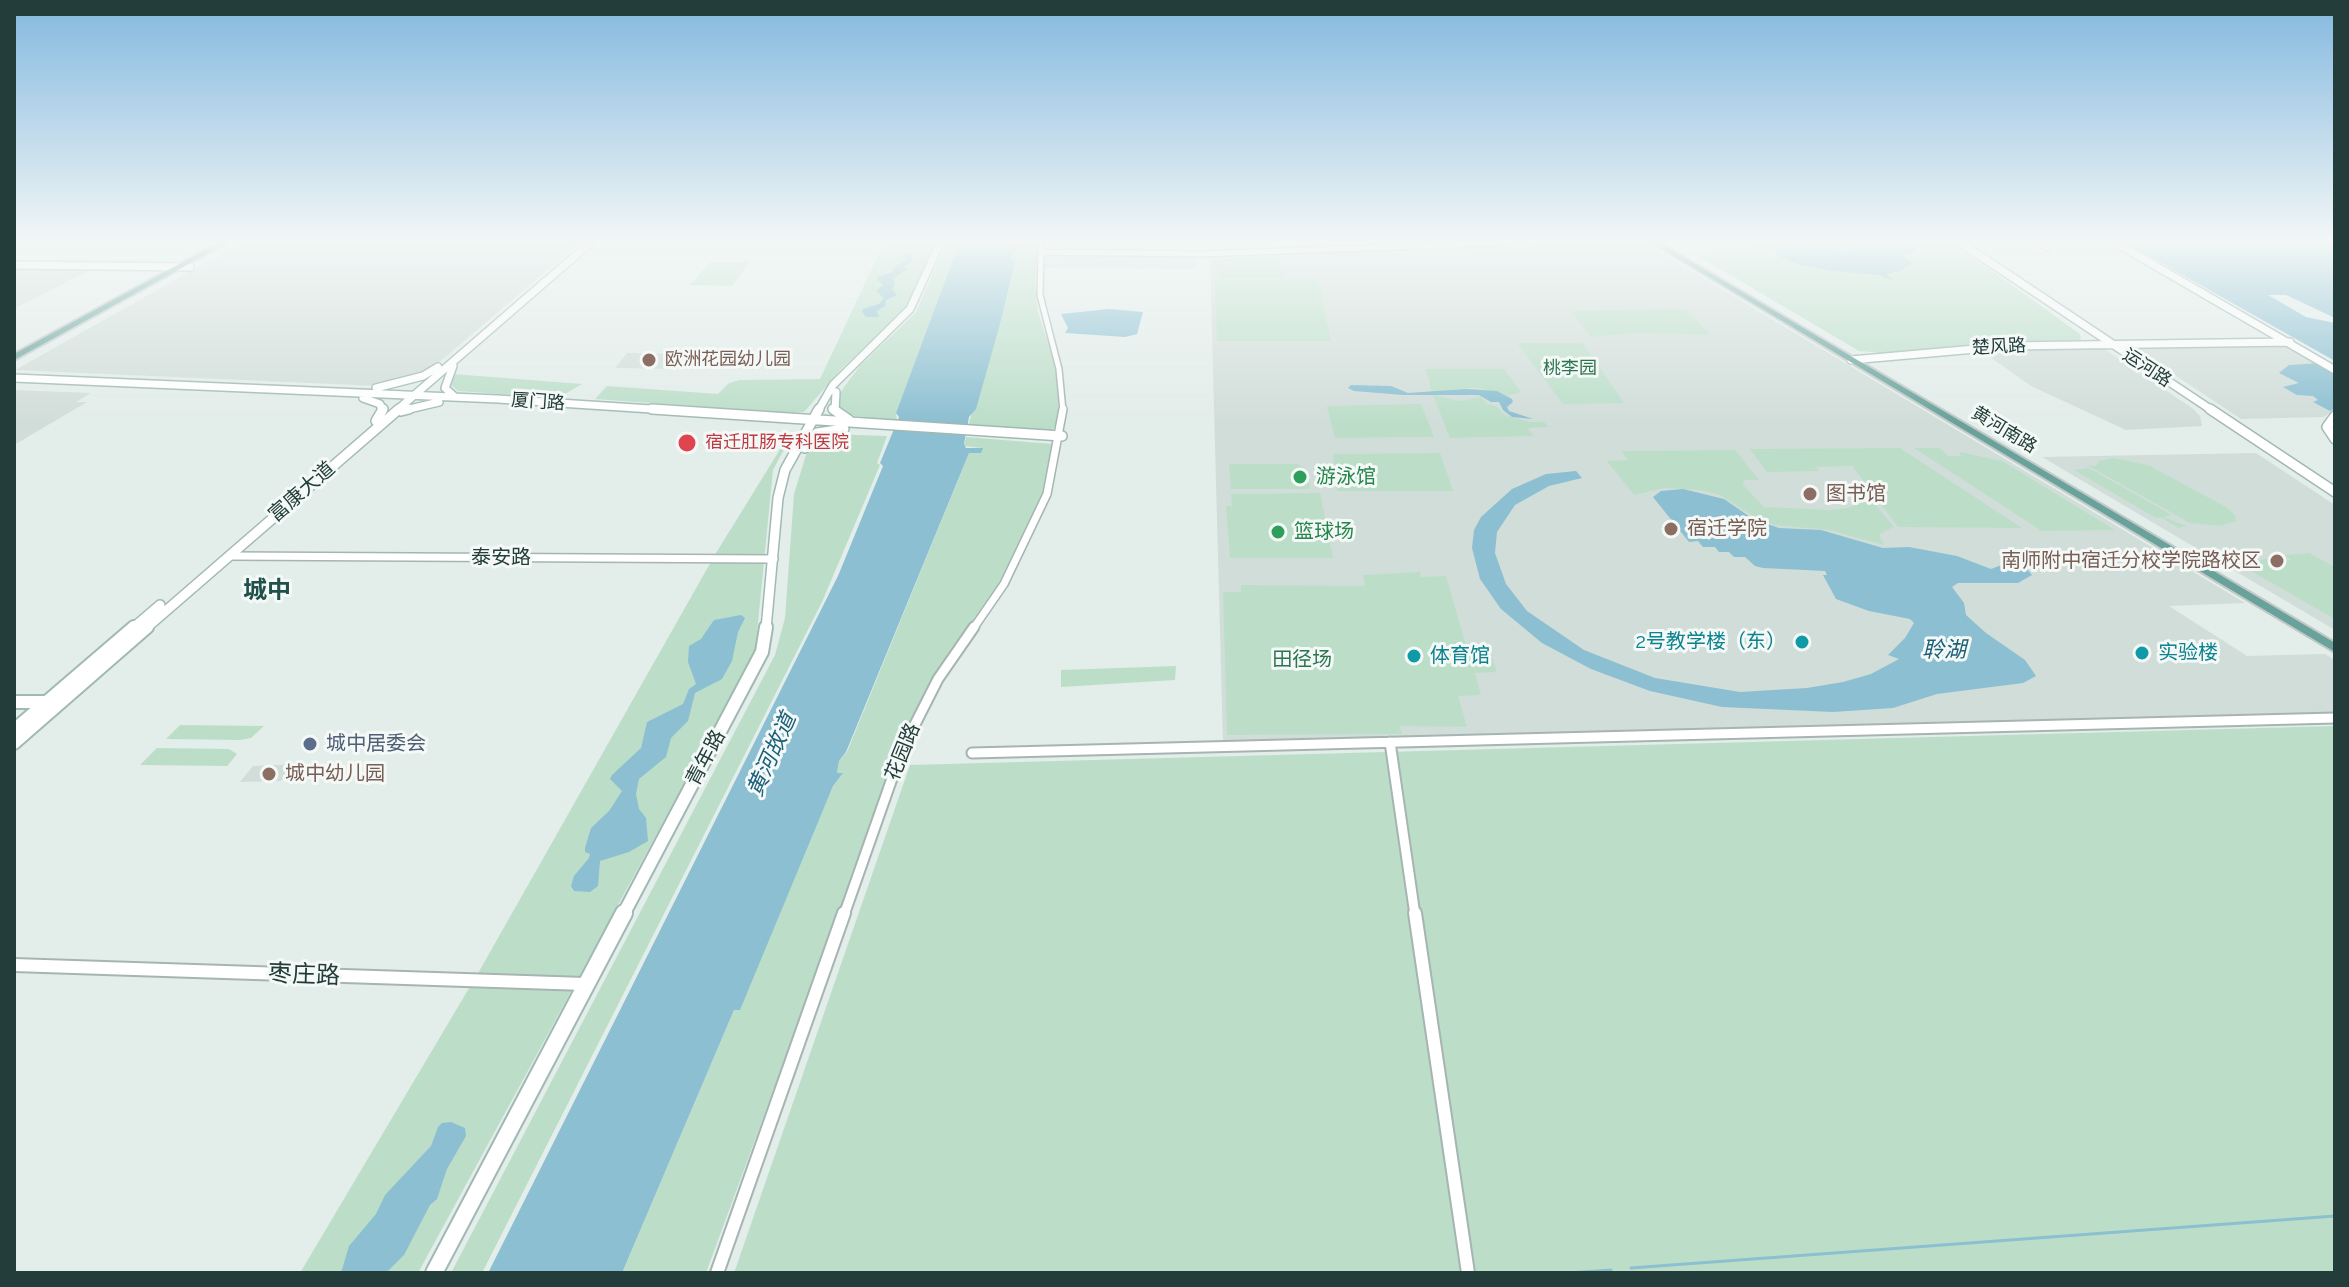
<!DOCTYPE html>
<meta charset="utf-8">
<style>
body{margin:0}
#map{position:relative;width:2349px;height:1287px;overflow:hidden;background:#e3edea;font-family:Raleway,sans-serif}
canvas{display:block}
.frame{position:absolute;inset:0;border:16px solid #233e3a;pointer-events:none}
</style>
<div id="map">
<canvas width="2349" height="1287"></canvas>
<div class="frame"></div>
</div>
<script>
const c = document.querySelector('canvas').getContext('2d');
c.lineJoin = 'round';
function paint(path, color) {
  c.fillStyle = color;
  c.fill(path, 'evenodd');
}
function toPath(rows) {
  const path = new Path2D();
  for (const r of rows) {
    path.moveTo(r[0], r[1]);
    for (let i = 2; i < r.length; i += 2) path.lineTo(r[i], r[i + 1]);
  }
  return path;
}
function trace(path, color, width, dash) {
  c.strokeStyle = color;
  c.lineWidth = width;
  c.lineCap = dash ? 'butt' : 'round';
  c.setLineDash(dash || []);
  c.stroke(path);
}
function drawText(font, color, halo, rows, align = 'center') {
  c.font = font + ' Raleway,"Noto Sans SC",sans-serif';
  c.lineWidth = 6;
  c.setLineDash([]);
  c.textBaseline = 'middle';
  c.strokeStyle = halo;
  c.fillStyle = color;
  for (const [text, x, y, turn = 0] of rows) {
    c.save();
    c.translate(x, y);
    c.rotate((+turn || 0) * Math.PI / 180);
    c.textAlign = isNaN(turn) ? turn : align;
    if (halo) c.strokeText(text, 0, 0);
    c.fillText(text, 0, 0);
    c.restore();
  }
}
paint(toPath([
 [241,243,579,243,429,371,378,386,15,370],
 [1588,243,1645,243,2245,603,2169,606,2247,656,2325,654,2335,660,2335,713,1223,743,1210,258],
 [1056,254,1196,255,1196,269,1044,268,1045,257],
 [14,268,92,269,14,309],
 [2290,343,2335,371,2333,412,2323,417,2241,419,2131,346],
 [2100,346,2192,408,2200,416,2202,426,2126,430,2031,386,1980,350],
 [627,353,684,354,671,369,615,368],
 [14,390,91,393,76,402,87,402,14,445],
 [2256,453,2335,505,2335,630,2042,457],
 [302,764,306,766,280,781,240,782,253,766]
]), '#d1ddd9');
paint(toPath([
 [884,243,936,243,916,291,905,310,842,368,804,412,787,413,595,399,607,386,718,394,729,383,740,380,820,379],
 [946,243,959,243,896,413,897,421,848,415,834,405,844,387,860,366,916,312],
 [1020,243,1038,243,1035,283,1038,312,1053,357,1058,386,1058,425,1050,431,968,426,1000,324,1011,261,1016,245],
 [1748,243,1953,243,2080,334,2081,341,1972,345,1883,353,1859,351,1693,253,1753,246],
 [1278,256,1284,278,1226,278,1220,276,1219,269,1214,269,1214,259],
 [710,262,750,262,732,286,690,285],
 [1215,280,1318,280,1331,341,1217,341],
 [1680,309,1688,311,1710,335,1636,333,1591,337,1571,311],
 [1517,343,1583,343,1624,403,1563,404],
 [1426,369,1504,369,1521,392,1508,396,1476,387,1432,392],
 [453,374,582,384,558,398,458,391,449,383],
 [1433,395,1460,401,1481,397,1487,404,1496,406,1505,415,1529,422,1544,422,1548,427,1528,428,1533,436,1450,438],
 [1421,404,1434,437,1335,438,1327,406],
 [827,434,887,436,877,463,880,465,822,602,482,1273,451,1273,775,655,785,618,794,494,806,455],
 [966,437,1053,444,1050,471,1039,507,1008,570,897,754,706,1273,622,1273,734,1010,833,786,842,774,837,773,839,761,847,752,969,453,980,453,982,448,964,446],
 [788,442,773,470,755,653,418,1273,300,1273,481,968,716,553,784,443],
 [1900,448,2022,528,1898,527,1852,466,1816,467,1819,471,1767,472,1750,449],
 [1914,448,1939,448,1948,456,1961,456,1959,452,2002,461,2115,530,2042,531],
 [1735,450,1759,480,1744,480,1743,485,1764,507,1830,510,1848,508,1871,499,1894,527,1879,534,1884,545,1829,530,1774,525,1756,518,1720,495,1701,490,1665,488,1634,495,1607,461,1628,460,1622,451],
 [1440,453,1453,491,1337,491,1333,454],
 [2113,458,2148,465,2226,507,2235,515,2236,521,2220,526,2190,523,2087,465,2096,466,2099,461],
 [1229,464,1298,464,1307,470,1310,489,1231,489],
 [2089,468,2172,515,2164,517,2186,526,2178,528,2161,517,2156,518,2074,470],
 [1320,493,1333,558,1230,558,1226,506,1232,506,1231,494],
 [2309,553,2335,567,2335,619,2244,567,2252,565,2257,568,2259,561,2264,559,2291,560,2285,555],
 [1420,572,1421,577,1446,576,1469,656,1492,657,1497,672,1475,673,1481,695,1458,696,1467,727,1400,726,1402,734,1227,735,1223,592,1241,592,1241,585,1365,586,1363,575],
 [1176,666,1175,680,1061,687,1061,670],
 [180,725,264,726,251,738,240,740,166,739],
 [2335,726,2335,1273,734,1273,910,765],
 [157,748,229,749,237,754,227,766,140,765]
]), '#bcdec9');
paint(toPath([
 [959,243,1020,243,1016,245,1011,260,1015,261,1000,324,976,409,969,417,964,444,966,448,983,448,981,453,969,453,846,752,839,761,837,773,843,773,833,786,740,1010,734,1010,622,1273,488,1273,838,576,883,466,880,463,899,417,896,413],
 [1794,243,1812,243,1848,253,1861,246,1856,243,1908,243,1919,247,1912,253,1902,255,1911,263,1901,271,1886,274,1894,281,1879,275,1832,271,1797,264,1776,255,1774,249],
 [2126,243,2335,243,2335,318,2286,295,2268,295,2306,317,2335,323,2335,361],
 [912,253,913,260,904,266,907,269,893,279,895,283,892,289,897,295,886,300,885,306,877,311,879,317,866,317,862,312,863,309,879,304,884,298,876,291,883,285,877,279,879,276,891,273,895,267,906,260,904,254],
 [1109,309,1143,312,1137,334,1125,337,1065,333,1068,328,1061,314],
 [2321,363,2335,373,2335,408,2330,411,2313,402,2318,400,2313,396,2297,395,2283,387,2299,383,2279,373,2289,365],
 [1351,385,1391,386,1408,393,1466,389,1497,391,1512,399,1513,402,1507,407,1509,411,1533,419,1512,417,1503,410,1499,402,1491,402,1479,395,1403,395,1354,391,1348,388],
 [1576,471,1582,478,1549,486,1515,505,1497,532,1495,553,1506,584,1527,611,1584,650,1655,678,1740,692,1807,688,1843,682,1871,674,1899,659,1888,655,1905,638,1914,623,1910,619,1869,611,1836,599,1823,575,1827,575,1825,571,1763,568,1755,566,1745,557,1734,557,1729,552,1719,552,1715,547,1703,547,1698,541,1689,542,1653,497,1661,491,1683,489,1724,499,1753,519,1779,528,1821,530,1883,548,1909,547,1957,556,1991,569,2007,563,2026,568,2032,575,2018,583,1958,583,1952,587,1964,603,1966,615,1986,633,2025,660,2036,676,2023,683,1937,694,1893,708,1833,712,1722,707,1650,691,1591,669,1542,643,1501,609,1480,579,1472,548,1474,530,1481,517,1512,489,1546,474],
 [741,615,745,618,738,632,732,661,722,679,695,693,688,721,671,738,666,757,639,779,636,794,639,809,646,818,648,841,629,852,600,861,598,886,590,892,574,891,571,886,574,876,589,858,590,854,585,852,585,848,591,828,609,811,622,791,610,779,612,775,641,748,647,722,683,704,689,689,696,684,688,662,689,646,701,639,714,620],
 [451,1122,465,1128,466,1136,447,1169,437,1199,430,1205,404,1255,386,1273,341,1273,349,1246,376,1214,385,1195,431,1146,438,1127,442,1123]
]), '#8cbfd1');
trace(toPath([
 [1631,1268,2335,1216],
 [1569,1273,1611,1270]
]), '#8cbfd1', 3);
const streetFar3 = toPath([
 [1041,243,1040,295,1059,369,1063,411],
 [2038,243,2048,248],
 [1041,252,1201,254,1501,243]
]);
const streetFar2 = toPath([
 [229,556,774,559],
 [973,629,1004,584,1047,494,1063,409]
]);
const streetFar1 = toPath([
 [1390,742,1415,915],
 [972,753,2335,718],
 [844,915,902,750,938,679,974,627]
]);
const street = toPath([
 [1415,913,1468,1273],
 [14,965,585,984],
 [717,1273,844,913]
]);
const secondaryFar3 = toPath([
 [1961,243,2213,411],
 [2116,243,2335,370],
 [14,265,190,267],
 [1851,360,2009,346,2290,342],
 [453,366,445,388,455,397],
 [14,378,498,399,682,411],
 [376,388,423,376,438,367],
 [363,398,380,404,382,411],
 [396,411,590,243],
 [401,411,439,402],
 [818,411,833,385,910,309,940,243],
 [835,411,836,392]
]);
const secondaryFar2 = toPath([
 [652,409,1062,436],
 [833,409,849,420],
 [2210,409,2335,492],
 [401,411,409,409],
 [2335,416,2327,427,2335,439],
 [376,421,383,409],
 [805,448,817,433,844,429],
 [132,629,160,605],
 [145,629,399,409],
 [766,629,778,498,785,470,819,409]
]);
const secondaryFar1 = toPath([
 [14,702,48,702],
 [14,730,134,627],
 [14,743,147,627],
 [623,915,762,652,766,627]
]);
const secondary = toPath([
 [434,1273,624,913]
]);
const primary = toPath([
 [218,243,227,243,14,360,14,354,218,243],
 [1652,243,1660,243,2335,643,2335,652,1652,243]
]);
trace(streetFar3, '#a6b5b2', 8);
trace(streetFar2, '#a6b5b2', 10);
trace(streetFar1, '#a6b5b2', 13);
trace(street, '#a6b5b2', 16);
trace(secondaryFar3, '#a1b9b3', 10);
trace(secondaryFar2, '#a1b9b3', 12);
trace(secondaryFar1, '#a1b9b3', 16);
trace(secondary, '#a1b9b3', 20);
trace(primary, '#c1c9c8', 4);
trace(streetFar3, '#fff', 5);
trace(streetFar2, '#fff', 7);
trace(streetFar1, '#fff', 9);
trace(street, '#fff', 12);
trace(secondaryFar3, '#fff', 7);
trace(secondaryFar2, '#fff', 9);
trace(secondaryFar1, '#fff', 12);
trace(secondary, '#fff', 16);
paint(primary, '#68a29a');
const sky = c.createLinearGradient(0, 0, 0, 423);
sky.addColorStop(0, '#83b8df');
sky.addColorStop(0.57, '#f2f7f6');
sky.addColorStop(1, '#f2f7f600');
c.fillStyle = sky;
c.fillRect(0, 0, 2349, 423);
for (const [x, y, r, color] of [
 [649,360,8,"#8d6e63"],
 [687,443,10,"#e0444e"],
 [1300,477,8,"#2e9e5b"],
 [1810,494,8,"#8d6e63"],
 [1671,529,8,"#8d6e63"],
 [1278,532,8,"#2e9e5b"],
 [2277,561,8,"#8d6e63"],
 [1802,642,8,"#0f9aa8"],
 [2142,653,8,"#0f9aa8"],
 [1414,656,8,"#0f9aa8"],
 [310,744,8,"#5c6f8a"],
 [269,774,8,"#8d6e63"]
]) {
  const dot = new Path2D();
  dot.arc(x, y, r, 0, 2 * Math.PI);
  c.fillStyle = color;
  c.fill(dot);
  trace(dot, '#f4f9f7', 3);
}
drawText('18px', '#233e3a', '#f4f9f7', [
 ["楚风路",1999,347,-3],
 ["运河路",2147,368,33],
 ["厦门路",538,402,4],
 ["黄河南路",2004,430,31]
]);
drawText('18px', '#785e54', '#f4f9f7', [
 ["欧洲花园幼儿园",665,360]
], 'left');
drawText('18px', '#2d7551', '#f4f9f7', [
 ["桃李园",1570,369]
]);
drawText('18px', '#be3a42', '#f4f9f7', [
 ["宿迁肛肠专科医院",705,443]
], 'left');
drawText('20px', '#27864d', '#f4f9f7', [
 ["游泳馆",1316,477],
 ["篮球场",1294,532]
], 'left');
drawText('20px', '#233e3a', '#f4f9f7', [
 ["富康大道",302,492,-41],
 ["泰安路",501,558],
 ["花园路",903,752,-68],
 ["青年路",706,758,-62]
]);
drawText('20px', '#785e54', '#f4f9f7', [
 ["图书馆",1826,494],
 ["宿迁学院",1687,529],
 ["南师附中宿迁分校学院路校区",2261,561,"right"],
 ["城中幼儿园",285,774]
], 'left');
drawText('20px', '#0d838f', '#f4f9f7', [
 ["2号教学楼（东）",1786,642,"right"],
 ["实验楼",2158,653],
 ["体育馆",1430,656]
], 'left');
drawText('20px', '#2d7551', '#f4f9f7', [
 ["田径场",1302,660]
]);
drawText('20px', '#4e5e75', '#f4f9f7', [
 ["城中居委会",326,744]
], 'left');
drawText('italic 22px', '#1d607a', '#f4f9f7', [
 ["聆湖",1944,650],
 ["黄河故道",772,755,-66]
]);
drawText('bold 24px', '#1f504a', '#f4f9f7', [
 ["城中",267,591]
]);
drawText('24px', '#233e3a', '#f4f9f7', [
 ["枣庄路",304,975,2]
]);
</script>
